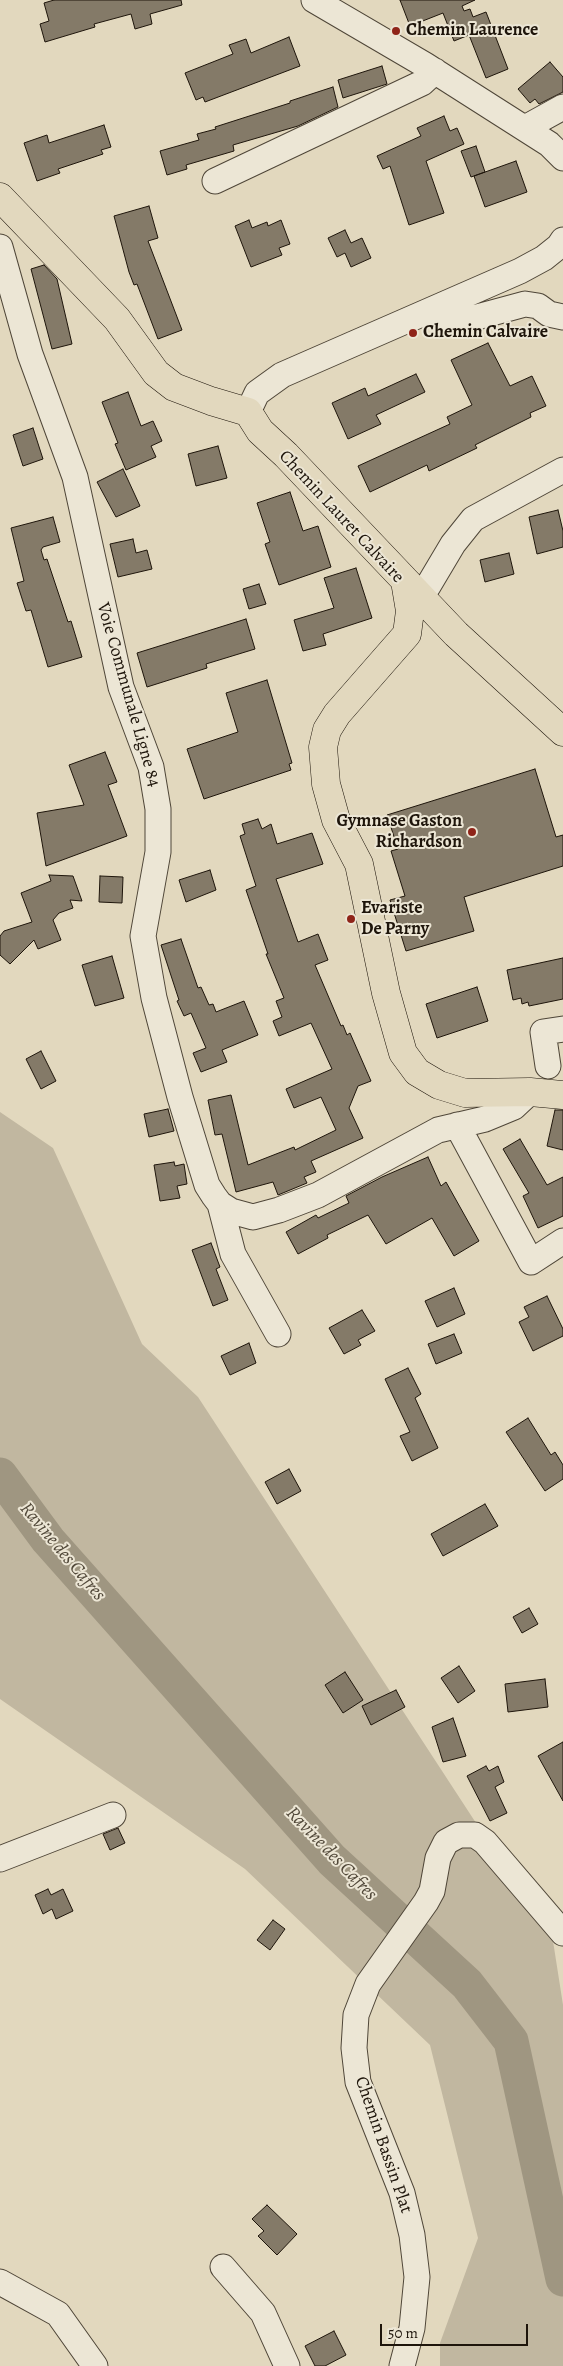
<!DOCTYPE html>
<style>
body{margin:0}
#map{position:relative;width:563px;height:2366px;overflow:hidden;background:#e2d8be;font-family:Alegreya,serif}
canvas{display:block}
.scale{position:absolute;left:380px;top:2324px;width:148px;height:22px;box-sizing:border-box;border:2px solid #1e150b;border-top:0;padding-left:6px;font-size:15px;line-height:18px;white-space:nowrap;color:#1e150b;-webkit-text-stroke:4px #ece6d5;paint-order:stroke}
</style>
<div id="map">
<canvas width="563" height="2366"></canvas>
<div class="scale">50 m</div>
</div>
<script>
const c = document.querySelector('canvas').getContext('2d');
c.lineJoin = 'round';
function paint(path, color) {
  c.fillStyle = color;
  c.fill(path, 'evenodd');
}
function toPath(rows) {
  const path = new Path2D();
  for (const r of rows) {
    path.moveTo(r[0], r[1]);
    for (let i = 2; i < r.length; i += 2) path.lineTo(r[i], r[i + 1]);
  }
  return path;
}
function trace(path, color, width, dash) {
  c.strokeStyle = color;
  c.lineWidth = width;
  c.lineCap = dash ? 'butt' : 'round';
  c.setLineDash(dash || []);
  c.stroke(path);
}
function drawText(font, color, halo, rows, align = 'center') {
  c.font = font + ' Alegreya,serif';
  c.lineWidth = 4;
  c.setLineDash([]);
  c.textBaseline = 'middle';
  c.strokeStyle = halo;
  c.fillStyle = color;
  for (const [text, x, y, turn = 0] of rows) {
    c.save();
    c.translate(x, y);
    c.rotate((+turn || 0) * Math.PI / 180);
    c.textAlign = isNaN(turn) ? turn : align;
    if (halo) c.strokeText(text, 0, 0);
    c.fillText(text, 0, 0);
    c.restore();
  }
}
paint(toPath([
 [0,1112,53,1148,142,1344,198,1397,553,1941,563,2005,563,2366,440,2366,440,2343,478,2238,430,2045,245,1869,0,1699]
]), '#c1b7a0');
trace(toPath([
 [0,1475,48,1540,332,1860,467,1984,511,2041,563,2279]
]), '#9f9681', 35);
const building = toPath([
 [54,0,181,0,182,5,150,14,152,24,135,29,131,14,94,24,95,27,45,42,40,24,49,21,44,3,54,0],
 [400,0,475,0,462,6,464,11,470,9,473,17,486,12,508,69,486,78,469,35,454,41,443,13,410,26,400,0],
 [289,37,300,66,205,102,203,97,196,100,185,73,233,54,229,45,246,39,251,53,289,37],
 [550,62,563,77,563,92,539,104,535,99,530,103,518,89,550,62],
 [382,66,387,84,343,98,338,80,382,66],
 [333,87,338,107,298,126,233,145,234,151,186,165,187,169,167,175,160,151,199,140,197,134,216,129,215,127,290,103,290,101,333,87],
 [444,116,450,131,457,128,464,144,426,161,444,213,409,225,390,166,383,169,377,156,421,136,417,128,444,116],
 [104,125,111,147,101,150,103,154,58,169,60,173,37,181,24,143,47,135,49,143,104,125],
 [476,146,485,172,471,177,461,151,476,146],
 [516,161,527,192,485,207,474,176,516,161],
 [149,206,158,238,148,241,182,330,158,339,137,284,134,285,129,272,114,216,149,206],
 [249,220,252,228,267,222,268,226,281,220,290,244,279,248,282,255,251,267,235,226,249,220],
 [345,230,351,243,362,238,371,258,351,267,345,253,337,257,328,238,345,230],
 [44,265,57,279,72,344,52,349,31,269,44,265],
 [488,343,510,386,532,376,546,406,530,413,531,417,475,445,477,448,429,471,427,465,370,492,358,466,450,424,447,417,472,405,451,360,488,343],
 [416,374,425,392,376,415,381,424,348,439,332,403,365,388,368,396,416,374],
 [128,392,141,426,153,421,162,441,151,446,156,457,126,470,115,444,118,443,102,402,128,392],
 [33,428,43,459,23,466,13,435,33,428],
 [218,446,227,478,196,486,188,454,218,446],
 [123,469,140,506,116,517,97,482,123,469],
 [290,492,303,531,318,526,331,567,279,585,265,544,270,542,257,503,290,492],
 [558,510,563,531,563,547,537,554,529,517,558,510],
 [53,517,60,542,43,547,41,550,44,560,47,559,68,622,71,621,82,657,48,667,31,610,26,611,17,583,24,581,11,528,53,517],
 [133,539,136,553,147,550,152,569,118,577,110,544,133,539],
 [509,553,514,574,485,582,480,560,509,553],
 [356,568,372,618,323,634,326,645,303,651,294,620,334,608,324,578,356,568],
 [259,584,266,604,249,609,243,589,259,584],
 [246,619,255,649,206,664,207,668,147,687,137,653,246,619],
 [267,680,292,763,289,764,291,770,204,799,187,749,238,732,226,693,267,680],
 [105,752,117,782,108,785,127,836,46,866,37,813,84,805,69,765,105,752],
 [535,769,556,837,563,835,563,866,464,897,474,931,406,951,390,900,405,896,391,851,398,849,387,815,535,769],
 [258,819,262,829,271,824,277,844,312,833,323,864,276,879,298,942,318,934,328,960,315,965,341,1026,343,1025,347,1035,350,1033,371,1081,358,1086,349,1108,363,1138,311,1161,316,1172,304,1177,307,1183,278,1195,273,1182,236,1192,222,1134,215,1135,208,1100,231,1095,248,1165,294,1147,295,1150,336,1130,321,1097,294,1108,286,1089,332,1069,311,1023,279,1036,273,1021,282,1017,276,1001,284,998,266,954,268,954,246,890,256,886,240,836,245,834,242,824,258,819],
 [210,870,216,890,186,902,179,880,210,870],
 [49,875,73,876,82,901,70,900,73,908,59,913,53,920,61,940,38,949,34,940,10,964,0,955,0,936,4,931,32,922,21,893,51,881,49,875],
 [100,876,123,877,122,903,99,902,100,876],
 [181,939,198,988,201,987,209,1005,213,1004,216,1012,244,1001,258,1035,222,1050,227,1062,201,1072,193,1053,206,1048,191,1013,184,1016,177,1001,179,1000,161,945,181,939],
 [112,956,124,998,95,1006,82,965,112,956],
 [563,958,563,999,529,1006,528,1002,522,1004,521,998,513,1000,507,970,563,958],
 [477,987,488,1021,437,1038,426,1004,477,987],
 [41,1051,56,1081,41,1089,26,1059,41,1051],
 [168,1109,174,1131,149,1137,144,1114,168,1109],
 [555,1110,563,1110,563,1150,547,1146,555,1110],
 [520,1139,547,1185,563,1177,563,1216,538,1228,523,1196,529,1193,503,1149,520,1139],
 [428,1157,441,1186,446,1182,479,1241,454,1256,432,1218,386,1244,368,1215,327,1235,328,1238,298,1254,286,1232,316,1215,318,1218,349,1203,346,1196,382,1177,428,1157],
 [174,1162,175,1166,184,1164,187,1184,177,1186,180,1198,160,1201,154,1165,174,1162],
 [211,1243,220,1267,216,1269,228,1300,213,1306,192,1250,211,1243],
 [454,1288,465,1314,437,1327,425,1301,454,1288],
 [547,1296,563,1329,563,1336,533,1351,519,1322,529,1317,524,1307,547,1296],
 [362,1310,375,1331,358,1340,361,1345,344,1354,329,1328,362,1310],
 [454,1334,462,1353,436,1364,428,1344,454,1334],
 [249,1343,256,1363,230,1375,221,1356,249,1343],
 [408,1368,421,1394,415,1398,438,1448,412,1461,400,1436,410,1432,385,1379,408,1368],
 [528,1418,551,1455,555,1452,563,1465,563,1479,545,1491,506,1432,528,1418],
 [289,1469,301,1491,277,1504,265,1482,289,1469],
 [485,1504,498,1526,443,1556,431,1534,485,1504],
 [529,1608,538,1624,522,1633,513,1617,529,1608],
 [459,1666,475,1691,458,1703,441,1678,459,1666],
 [345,1672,363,1700,343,1713,325,1685,345,1672],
 [545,1679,548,1707,508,1712,505,1684,545,1679],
 [396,1690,405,1707,371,1725,362,1706,396,1690],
 [453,1718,466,1756,443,1762,432,1727,453,1718],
 [563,1742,563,1801,538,1756,563,1742],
 [486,1766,489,1771,498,1766,504,1782,495,1787,507,1813,490,1821,467,1776,486,1766],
 [118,1828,125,1843,110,1850,103,1834,118,1828],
 [48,1889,51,1895,63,1889,73,1911,56,1919,52,1909,43,1914,35,1895,48,1889],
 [273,1920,285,1929,270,1950,257,1940,273,1920],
 [267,2205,297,2234,277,2255,258,2236,264,2231,252,2219,267,2205],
 [334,2331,346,2355,325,2366,315,2366,305,2346,334,2331]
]);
paint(building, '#847a68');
trace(building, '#1e150b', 1);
const minor = toPath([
 [314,0,425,65,549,144,563,158],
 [525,128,563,107],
 [215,181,422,83,435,71],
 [0,247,30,354,75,477,121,687,151,767,158,809,158,852,143,936,154,998,180,1097,207,1185,214,1196,220,1204,231,1211,253,1217,279,1210,318,1195,438,1130,485,1119,514,1107,530,1092],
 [434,309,442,318,466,320,525,304,538,306,549,314,563,317],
 [248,412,257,393,282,375,520,271,544,258,559,246,563,240],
 [418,595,428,586,453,544,473,519,563,470],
 [548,1066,543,1032,563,1029],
 [457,1125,531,1262,563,1241],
 [220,1204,233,1254,278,1334],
 [0,1859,113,1815],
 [223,2267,263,2313,287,2366],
 [0,2282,58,2314,95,2366],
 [402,2366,412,2328,417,2277,412,2235,402,2193,358,2082,354,2048,356,2015,368,1984,426,1902,432,1891,438,1858,446,1842,459,1835,475,1835,485,1842,563,1933]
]);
const major = toPath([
 [0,197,117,319,156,373,174,387,211,401,248,412,260,431,286,455,456,634,563,732],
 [405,581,410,611,407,634,337,714,327,730,323,747,326,784,336,820,359,864,386,993,403,1053,417,1072,439,1085,465,1093,530,1092,563,1095]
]);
trace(minor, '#4f4638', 27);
trace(major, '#1e150b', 29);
trace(minor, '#ece6d5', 25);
trace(major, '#e2d8be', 28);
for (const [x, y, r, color] of [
 [396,31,5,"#8f2418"],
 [413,333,5,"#8f2418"],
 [472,832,5,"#8f2418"],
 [351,919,5,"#8f2418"]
]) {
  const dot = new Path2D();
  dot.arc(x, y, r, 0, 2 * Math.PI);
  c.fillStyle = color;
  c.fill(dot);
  trace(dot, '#ece6d5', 2);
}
drawText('bold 18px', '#1e150b', '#ece6d5', [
 ["Chemin Laurence",406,31],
 ["Chemin Calvaire",423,333],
 ["Gymnase Gaston",462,822,"right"],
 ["Richardson",462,843,"right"],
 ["Evariste",361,909],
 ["De Parny",361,930]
], 'left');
drawText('18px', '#1e150b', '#ece6d5', [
 ["Chemin Lauret Calvaire",341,517,47],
 ["Voie Communale Ligne 84",128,695,74],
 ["Chemin Bassin Plat",383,2145,71]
]);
drawText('italic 19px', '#52493a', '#ece6d5', [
 ["Ravine des Cafres",62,1552,50],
 ["Ravine des Cafres",331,1854,46]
]);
</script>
